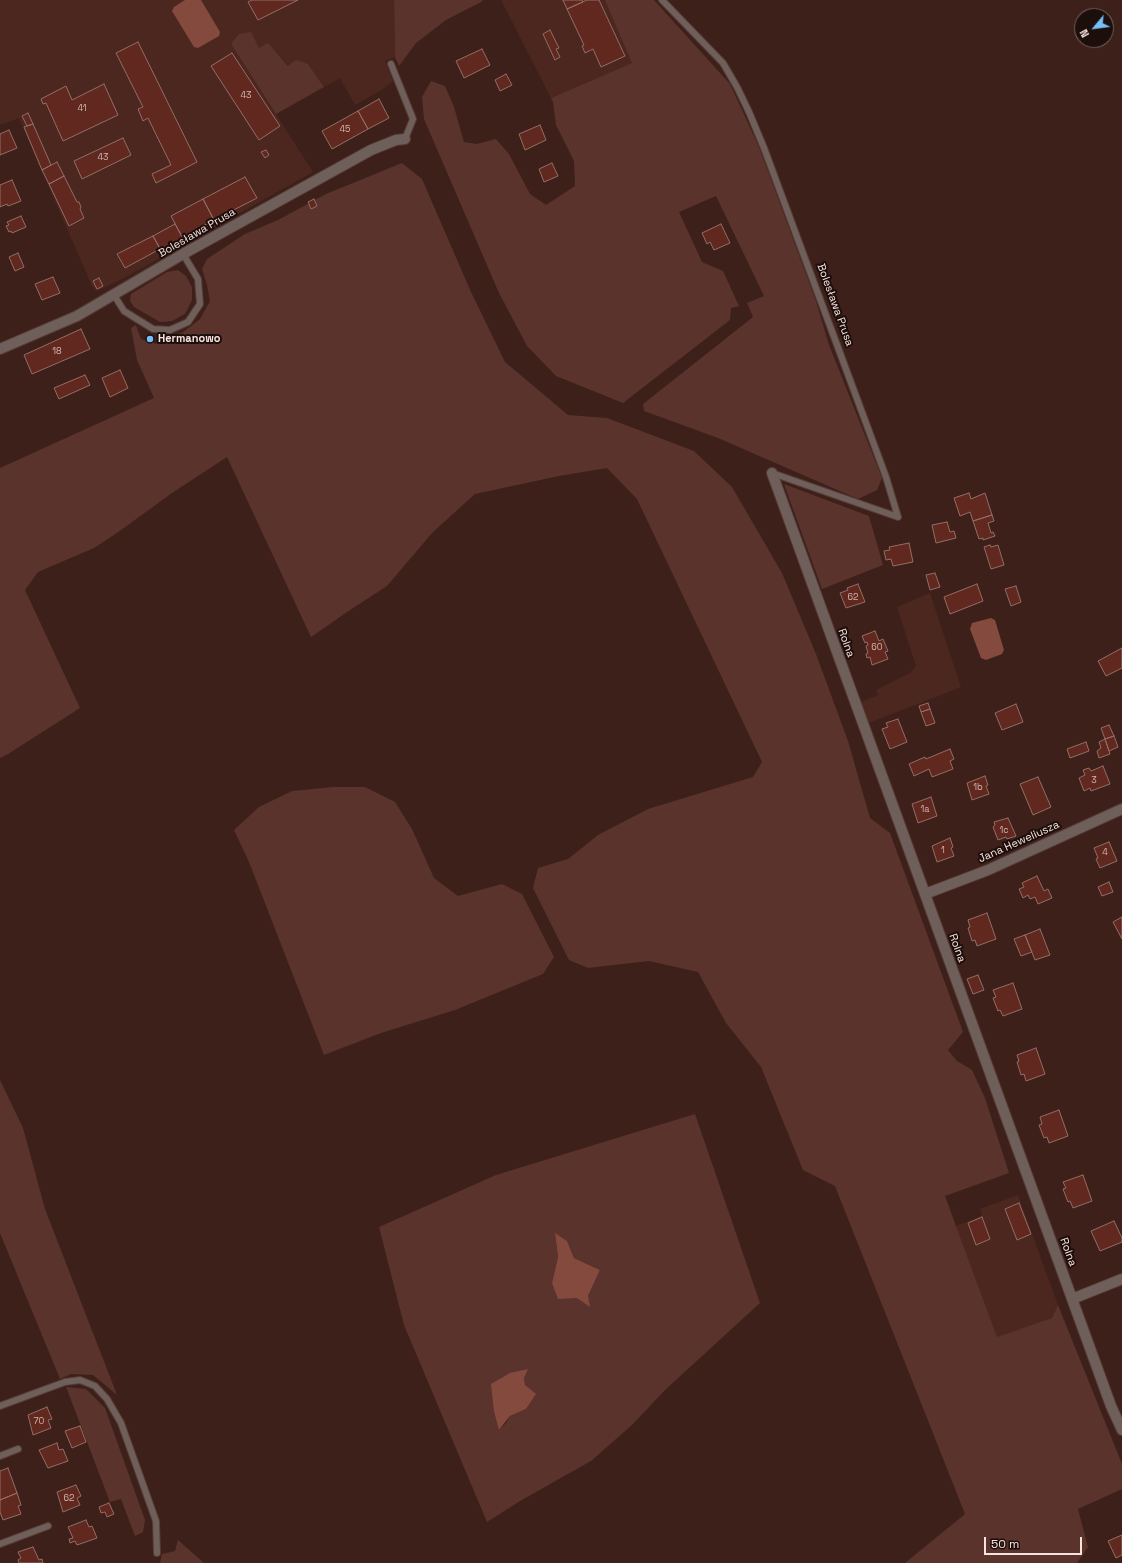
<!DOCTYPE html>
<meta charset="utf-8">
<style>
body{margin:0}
#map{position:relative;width:1122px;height:1563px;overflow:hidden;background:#3e201a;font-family:"Space Grotesk",sans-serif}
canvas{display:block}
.north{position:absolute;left:1074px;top:8px;width:40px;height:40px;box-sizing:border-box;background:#1c0e0b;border:1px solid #746360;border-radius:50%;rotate:241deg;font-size:11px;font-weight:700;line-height:16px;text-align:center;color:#f9e3df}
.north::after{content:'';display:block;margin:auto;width:14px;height:18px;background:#76c0f7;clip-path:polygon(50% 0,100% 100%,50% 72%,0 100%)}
.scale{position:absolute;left:984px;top:1537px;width:98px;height:18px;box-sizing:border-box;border:2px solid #f9e3df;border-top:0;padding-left:5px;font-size:12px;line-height:14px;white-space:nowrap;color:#f9e3df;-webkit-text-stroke:3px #1c0e0b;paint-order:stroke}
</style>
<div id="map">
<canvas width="1122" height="1563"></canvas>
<div class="north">N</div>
<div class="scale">50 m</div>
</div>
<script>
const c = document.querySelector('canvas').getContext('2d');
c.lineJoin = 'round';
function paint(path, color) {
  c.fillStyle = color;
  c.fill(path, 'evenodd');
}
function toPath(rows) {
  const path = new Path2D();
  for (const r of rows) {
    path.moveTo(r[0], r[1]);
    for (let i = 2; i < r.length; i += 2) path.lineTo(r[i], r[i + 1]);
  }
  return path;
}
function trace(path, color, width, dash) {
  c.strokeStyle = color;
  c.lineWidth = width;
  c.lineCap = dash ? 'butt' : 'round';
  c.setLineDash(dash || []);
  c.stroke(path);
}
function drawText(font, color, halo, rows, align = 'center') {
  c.font = font + ' "Space Grotesk",sans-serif';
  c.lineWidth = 4;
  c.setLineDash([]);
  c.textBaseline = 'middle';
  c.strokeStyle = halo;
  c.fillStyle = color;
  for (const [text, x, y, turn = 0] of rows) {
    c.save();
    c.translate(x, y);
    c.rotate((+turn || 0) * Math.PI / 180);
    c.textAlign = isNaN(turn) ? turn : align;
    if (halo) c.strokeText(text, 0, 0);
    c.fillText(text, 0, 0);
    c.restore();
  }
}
paint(toPath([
 [0,0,394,0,395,57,385,61,393,81,383,89,355,105,340,78,324,87,308,64,289,66,268,44,259,48,231,44,313,172,124,278,97,291,92,286,19,118,0,125],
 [501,0,647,0,684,41,551,98],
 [930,593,961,687,869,723,861,702,878,695,876,690,910,673,916,666,897,607],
 [1018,1195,1058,1305,1052,1318,997,1338,956,1226,982,1216,980,1209]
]), '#4c2720');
paint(toPath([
 [394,0,483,0,481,2,446,20,416,43,399,66,395,57],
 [605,0,654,0,730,84,759,147,816,301,829,345,882,478,877,490,858,499,718,438,644,411,643,404,753,317,747,303,764,296,716,196,679,212,702,262,723,271,739,306,731,308,730,320,623,403,556,376,527,346,499,293,424,119,422,97,431,81,445,86,454,107,464,142,477,144,496,139,509,154,530,194,546,205,575,186,574,161,556,125,553,102,551,98,632,63],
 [251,32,259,48,268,43,288,66,296,60,308,64,324,87,276,114,231,44,239,34],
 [402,163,422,179,471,292,505,362,568,415,607,418,694,451,732,487,782,573,816,654,848,741,870,818,890,833,963,1032,948,1050,957,1061,972,1070,985,1098,1009,1173,945,1196,997,1337,1052,1318,1058,1305,1122,1464,1122,1489,1078,1509,1088,1547,1077,1563,905,1563,965,1514,835,1186,803,1170,761,1067,726,1023,698,972,649,961,588,968,569,960,533,888,538,868,568,859,598,835,648,809,753,777,762,762,637,499,607,468,559,476,475,494,433,532,387,586,347,612,311,637,227,457,172,493,117,533,94,548,38,572,25,590,80,708,8,754,0,758,0,468,154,398,137,360,131,328,136,325,141,339,156,344,166,337,182,333,200,319,210,301,207,285,202,269,207,259,245,234,278,220,326,194],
 [178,270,186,276,192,287,192,300,185,314,172,321,160,322,134,307,130,301,131,294,167,272],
 [784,484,869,516,883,565,822,589],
 [333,787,365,787,395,802,412,829,434,878,458,896,502,884,522,894,554,957,543,974,455,1010,381,1033,324,1055,249,862,234,830,259,807,292,791],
 [0,1080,23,1128,45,1209,117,1395,93,1375,71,1374,60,1379,0,1233],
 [695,1114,760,1303,665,1390,632,1425,591,1461,520,1501,487,1522,404,1325,379,1227,496,1175],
 [555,1234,567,1241,574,1258,600,1270,588,1296,552,1283,558,1257],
 [528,1369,524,1378,525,1385,535,1394,526,1409,510,1416,506,1423,499,1430],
 [66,1387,86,1389,105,1408,145,1520,143,1532,135,1536,121,1499,110,1502],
 [178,1540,204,1563,160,1563,162,1554,175,1551]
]), '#59332c');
paint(toPath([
 [185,0,201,0,220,32,219,36,198,48,194,47,172,11,174,7],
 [991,618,995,620,1004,650,1002,654,986,660,981,658,970,629,972,623],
 [555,1233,567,1241,574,1258,600,1270,588,1296,590,1307,577,1298,558,1299,552,1283,558,1257],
 [528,1369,524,1378,525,1385,536,1394,526,1409,510,1416,499,1430,494,1411,491,1384,510,1373]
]), '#854a3e');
const building = toPath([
 [252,0,298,0,258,20,248,2,252,0],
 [563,0,582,0,583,2,567,9,563,0],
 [587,0,599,0,625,56,601,67,593,49,585,53,582,46,584,45,567,9,587,0],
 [550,30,559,48,556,49,560,57,555,60,543,34,550,30],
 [138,42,197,162,156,183,152,174,171,165,148,118,143,121,138,109,143,107,116,53,138,42],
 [482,49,490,65,464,78,456,61,482,49],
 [232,53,280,126,259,140,211,66,232,53],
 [506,74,512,85,500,91,495,80,506,74],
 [104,84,118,115,63,141,46,103,43,104,41,99,66,86,72,100,104,84],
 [379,99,389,118,368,129,358,111,379,99],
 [358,111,368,129,332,149,322,131,358,111],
 [28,113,33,124,27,126,22,116,28,113],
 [33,124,51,165,42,170,24,127,33,124],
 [540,125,546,140,525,150,519,134,540,125],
 [9,130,17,148,0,155,0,134,9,130],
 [123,138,131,155,82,179,74,161,123,138],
 [266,150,269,155,265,158,261,152,266,150],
 [57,162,64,176,49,184,42,170,57,162],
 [552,163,558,176,544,182,539,169,552,163],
 [64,176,77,202,79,202,81,207,80,209,84,218,69,226,49,184,64,176],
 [245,177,257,198,214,220,203,199,245,177],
 [12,180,21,201,8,206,7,204,0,207,0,185,12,180],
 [203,199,214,220,182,237,171,216,203,199],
 [314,199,317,206,311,209,308,202,314,199],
 [21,216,26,227,12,233,11,231,9,232,6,226,9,225,7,222,21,216],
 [175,224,184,240,162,252,153,236,175,224],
 [721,224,730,243,714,250,710,242,707,244,702,233,721,224],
 [153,236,160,249,125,268,117,254,153,236],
 [18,253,24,267,15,271,9,257,18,253],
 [53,277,60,293,42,300,35,284,53,277],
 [99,278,103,286,97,289,93,281,99,278],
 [81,329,90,349,32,374,24,355,81,329],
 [120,370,128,388,110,397,102,378,120,370],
 [85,375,90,385,59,399,54,388,85,375],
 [969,493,971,499,985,493,992,515,973,521,970,512,960,516,954,498,969,493],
 [992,515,994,521,988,523,991,533,993,532,995,536,983,540,983,538,979,539,973,521,992,515],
 [947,522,950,532,954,531,956,538,936,543,932,525,947,522],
 [909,543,913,562,893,566,891,559,886,560,884,551,890,550,889,547,909,543],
 [990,545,991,547,998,545,1004,565,991,569,984,547,990,545],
 [935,573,940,587,930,590,926,575,935,573],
 [858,584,865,602,846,608,840,593,848,590,847,588,858,584],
 [977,584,983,601,950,614,944,597,977,584],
 [1016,586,1021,602,1011,606,1005,589,1016,586],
 [875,631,879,641,883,639,888,651,885,652,888,659,872,665,870,657,867,658,866,654,868,653,866,646,868,645,867,642,865,643,862,636,875,631],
 [1122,648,1122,668,1106,676,1098,661,1122,648],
 [928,703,930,709,921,712,919,706,928,703],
 [1016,704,1023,722,1002,730,995,713,1016,704],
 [930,709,935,723,926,726,921,712,930,709],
 [898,719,907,742,890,749,882,729,888,727,886,723,898,719],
 [1109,725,1114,736,1105,739,1101,728,1109,725],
 [1114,736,1118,747,1109,751,1105,739,1114,736],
 [1105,739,1110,754,1099,758,1097,751,1101,748,1099,742,1105,739],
 [1086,742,1089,751,1070,758,1067,749,1086,742],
 [950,749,954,759,950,761,953,769,932,777,929,769,914,776,909,764,925,757,926,759,950,749],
 [1103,766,1110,784,1091,791,1090,788,1084,791,1079,778,1085,775,1083,770,1089,768,1091,771,1103,766],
 [985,776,988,785,986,786,989,794,972,800,967,783,985,776],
 [1038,777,1051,807,1033,815,1020,784,1038,777],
 [931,797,937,816,918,823,912,804,931,797],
 [1008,818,1016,836,1007,839,1006,837,998,840,993,827,995,825,994,822,1008,818],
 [950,838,953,847,951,848,954,856,937,862,932,846,950,838],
 [1109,842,1117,861,1100,868,1096,859,1098,858,1094,848,1109,842],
 [1037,876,1044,891,1048,889,1052,898,1038,904,1035,897,1030,899,1028,895,1023,898,1019,889,1024,887,1022,883,1037,876],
 [1109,882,1113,892,1102,896,1098,887,1109,882],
 [987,913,996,939,977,946,975,940,972,941,968,928,970,927,968,920,987,913],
 [1122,917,1122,939,1113,922,1122,917],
 [1040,929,1050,955,1035,960,1025,935,1040,929],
 [1025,935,1032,952,1021,956,1014,939,1025,935],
 [978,975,984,990,973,994,967,979,978,975],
 [1013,983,1022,1009,1003,1016,1000,1010,998,1011,993,998,996,997,993,990,1013,983],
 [1036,1048,1045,1074,1026,1081,1024,1074,1021,1075,1017,1062,1019,1061,1017,1055,1036,1048],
 [1059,1110,1068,1136,1049,1143,1047,1137,1044,1138,1039,1125,1042,1124,1040,1117,1059,1110],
 [1083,1175,1092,1201,1073,1208,1070,1201,1068,1202,1063,1189,1066,1188,1063,1182,1083,1175],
 [1019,1203,1031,1234,1017,1240,1005,1209,1019,1203],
 [982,1217,990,1239,976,1245,968,1223,982,1217],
 [1114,1221,1122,1238,1122,1242,1100,1251,1091,1231,1114,1221],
 [47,1407,52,1419,48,1420,51,1428,33,1435,28,1415,47,1407],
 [80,1426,86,1442,72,1448,65,1431,80,1426],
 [57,1443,59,1450,63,1449,68,1461,48,1468,39,1450,57,1443],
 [8,1468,17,1493,0,1500,0,1471,8,1468],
 [76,1485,81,1496,77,1498,80,1505,63,1512,57,1492,76,1485],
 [17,1493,21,1505,18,1506,21,1514,3,1520,0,1512,0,1500,17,1493],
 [109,1503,114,1514,107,1517,105,1512,101,1513,99,1507,109,1503],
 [86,1520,89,1527,92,1526,97,1538,77,1545,75,1541,70,1543,69,1539,73,1538,68,1527,86,1520],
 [1122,1535,1122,1555,1116,1558,1108,1541,1122,1535],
 [33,1547,39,1560,42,1559,43,1563,19,1563,18,1560,21,1558,18,1552,33,1547]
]);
paint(building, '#60281e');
trace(building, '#936e66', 1);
const lane = toPath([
 [662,0,723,63,737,87,749,112,764,148,886,477,898,517],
 [391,64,413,119,405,139],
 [114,295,124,311,153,329,170,330,188,322,200,304,198,279,183,254],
 [772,473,898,517],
 [0,1406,65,1382,80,1380,95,1386,107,1399,121,1423,156,1521,157,1553],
 [0,1456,18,1449],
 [0,1544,48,1526]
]);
const street = toPath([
 [0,349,77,316,183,254,371,150,396,140,405,139],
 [772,473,1111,1406,1122,1430],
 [925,894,988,870,1122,809],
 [1072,1299,1122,1279]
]);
trace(lane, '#583b36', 8);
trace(street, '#583b36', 12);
trace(lane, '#6f5f5b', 6);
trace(street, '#6f5f5b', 10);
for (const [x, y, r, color] of [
 [150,339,4,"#76c0f7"]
]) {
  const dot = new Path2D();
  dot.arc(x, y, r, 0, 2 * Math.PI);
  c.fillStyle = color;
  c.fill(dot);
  trace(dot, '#1c0e0b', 1.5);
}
drawText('9px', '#d3b4af', null, [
 ["43",246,96],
 ["41",82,109],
 ["45",345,130],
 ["43",103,158],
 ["18",57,352],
 ["62",853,598],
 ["60",877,648],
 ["3",1094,781],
 ["1b",978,788],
 ["1a",925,810],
 ["1c",1004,831],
 ["1",943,851],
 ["4",1105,853],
 ["70",39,1422],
 ["62",69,1499]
]);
drawText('11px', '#f9e3df', '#1c0e0b', [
 ["Bolesława Prusa",197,233,-30],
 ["Bolesława Prusa",835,305,70],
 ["Rolna",846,643,70],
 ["Jana Heweliusza",1019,842,-24],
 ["Rolna",957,948,70],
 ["Rolna",1068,1252,70]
]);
drawText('bold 11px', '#f9e3df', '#1c0e0b', [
 ["Hermanowo",158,339]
], 'left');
</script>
